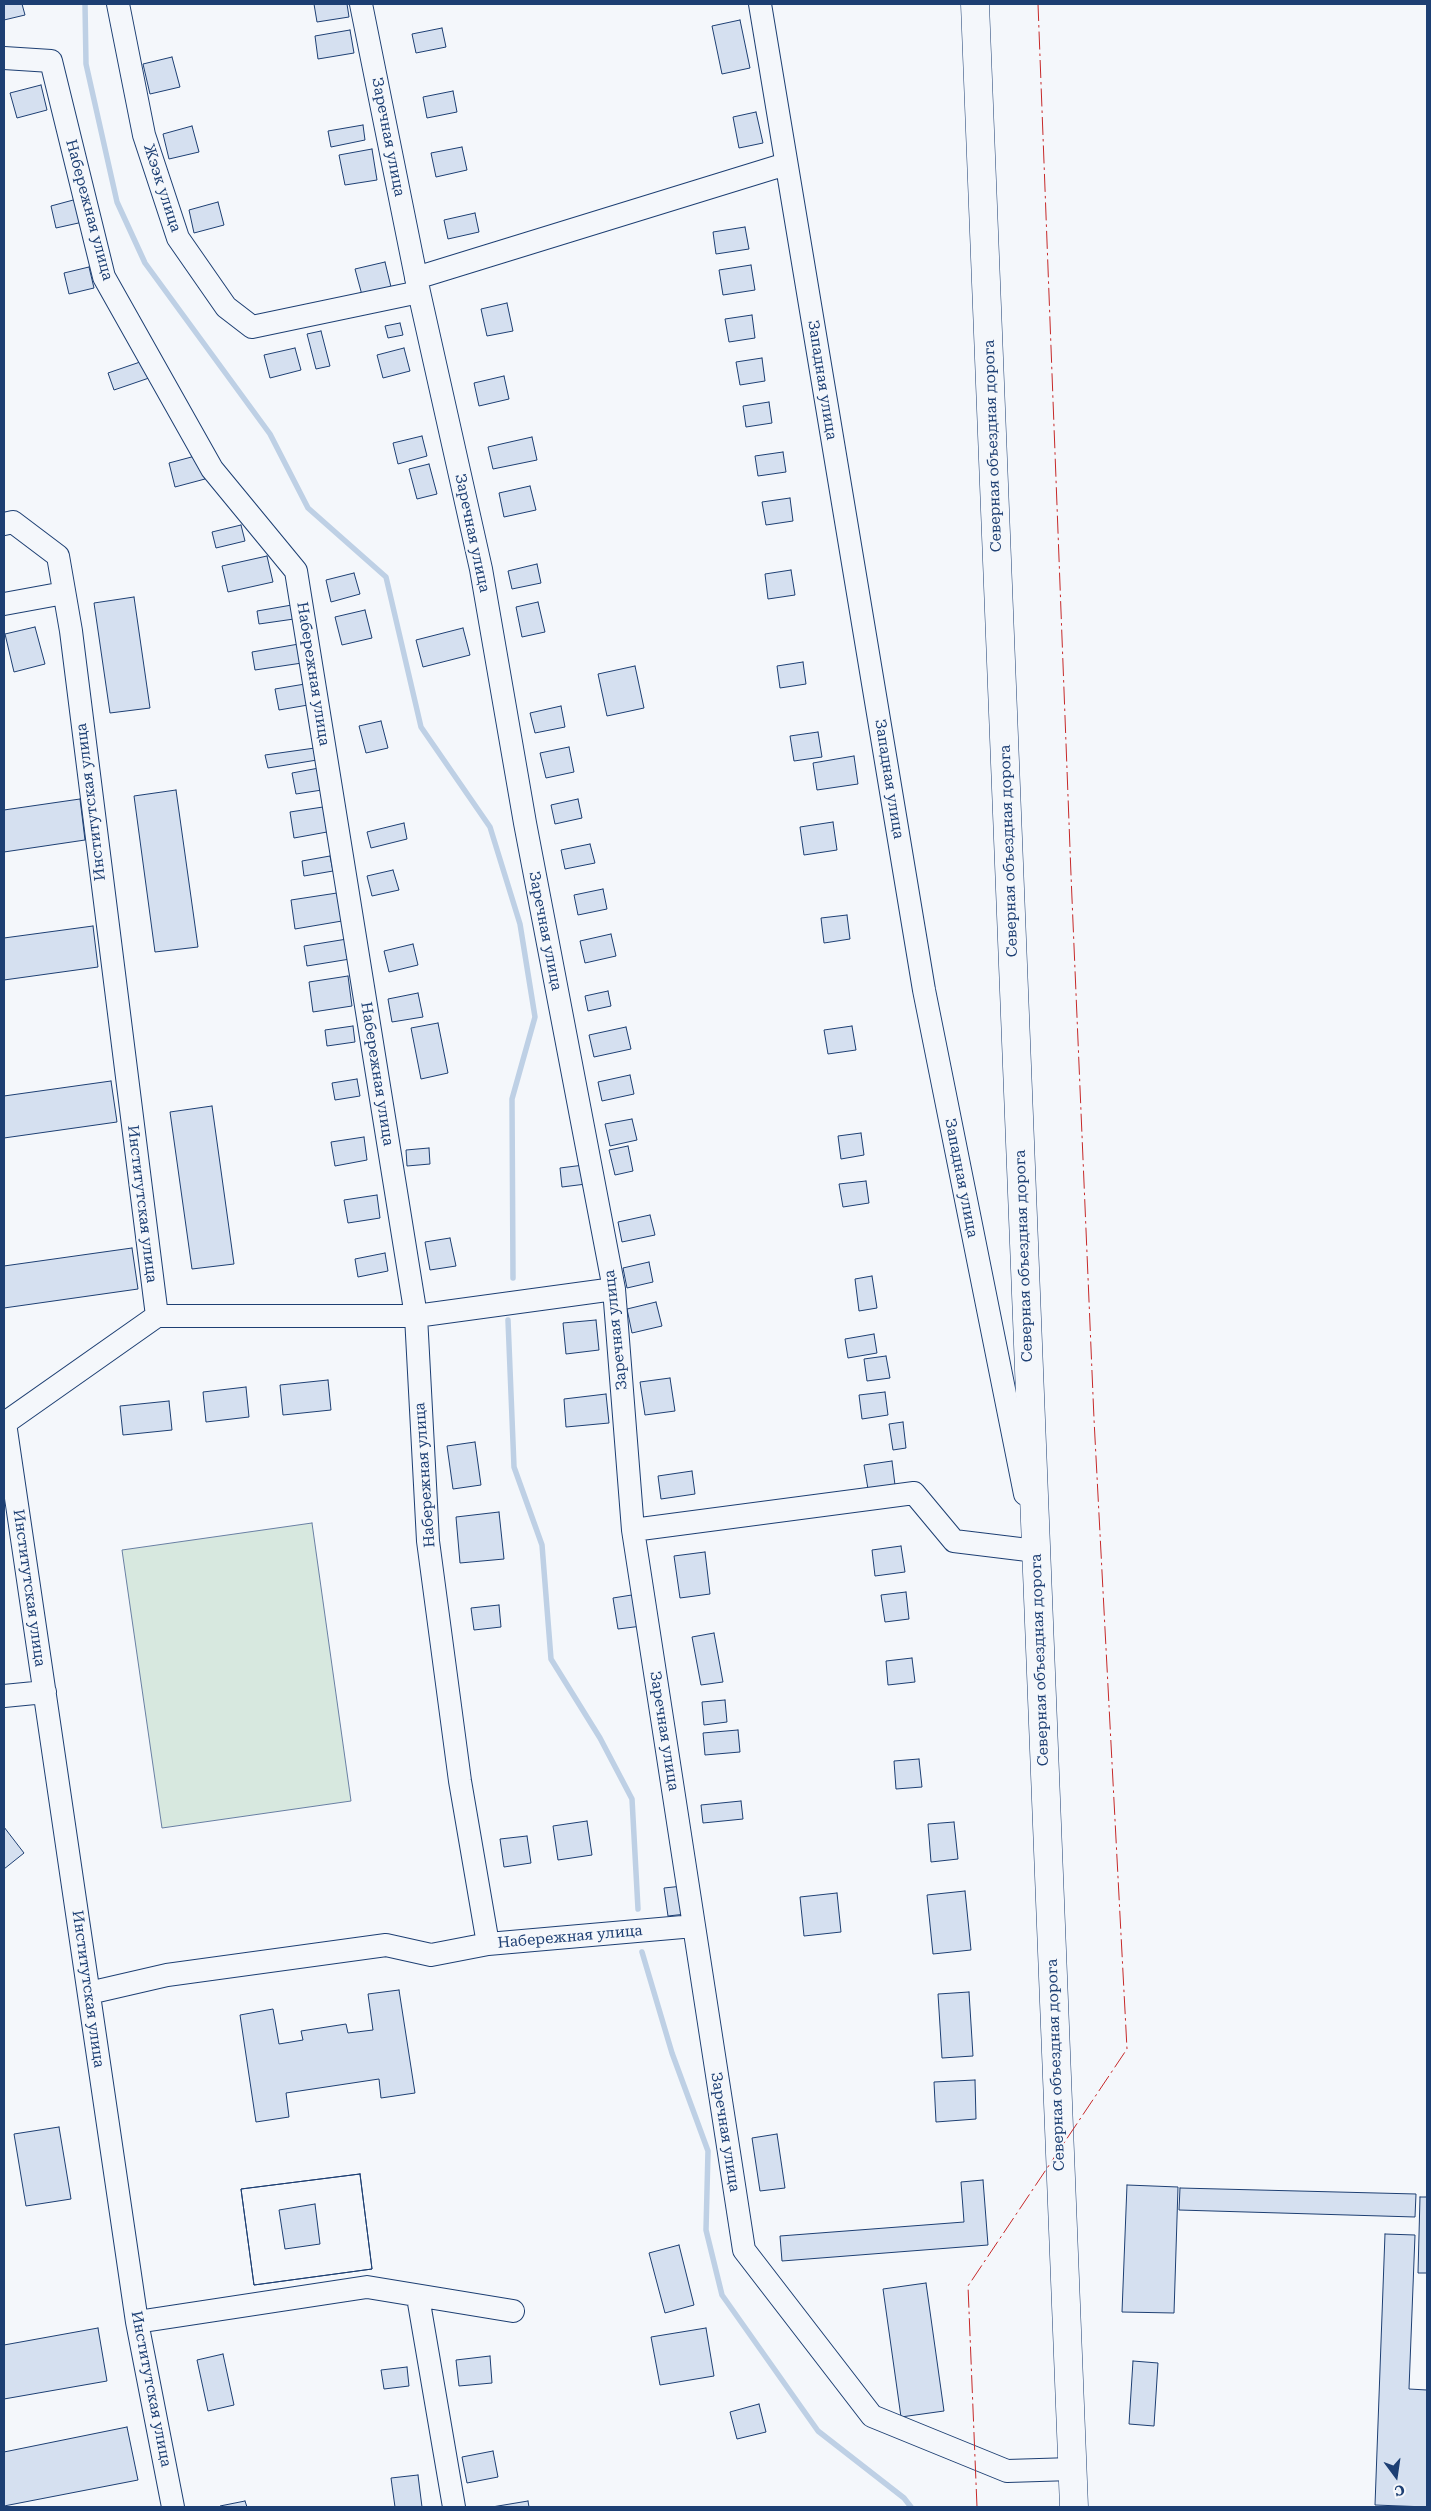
<!DOCTYPE html>
<meta charset="utf-8">
<style>
body{margin:0}
#map{position:relative;width:1431px;height:2511px;overflow:hidden;background:#f4f7fb;font-family:"Roboto Serif",serif}
canvas{display:block}
.frame{position:absolute;inset:0;border:5px solid #1d3f73;pointer-events:none}
.north{position:absolute;left:1371px;top:2451px;width:50px;height:50px;-webkit-text-stroke:4px #f4f7fb;paint-order:stroke;rotate:166deg;font-size:14px;font-weight:700;line-height:20px;text-align:center;color:#1d3f73}
.north::after{content:'';display:block;margin:auto;width:18px;height:22px;background:#1d3f73;clip-path:polygon(50% 0,100% 100%,50% 72%,0 100%)}
</style>
<div id="map">
<canvas width="1431" height="2511"></canvas>
<div class="frame"></div>
<div class="north">С</div>
</div>
<script>
const c = document.querySelector('canvas').getContext('2d');
c.lineJoin = 'round';
function paint(path, color) {
  c.fillStyle = color;
  c.fill(path, 'evenodd');
}
function toPath(rows) {
  const path = new Path2D();
  for (const r of rows) {
    path.moveTo(r[0], r[1]);
    for (let i = 2; i < r.length; i += 2) path.lineTo(r[i], r[i + 1]);
  }
  return path;
}
function trace(path, color, width, dash) {
  c.strokeStyle = color;
  c.lineWidth = width;
  c.lineCap = dash ? 'butt' : 'round';
  c.setLineDash(dash || []);
  c.stroke(path);
}
function drawText(font, color, halo, rows, align = 'center') {
  c.font = font + ' "Roboto Serif",serif';
  c.lineWidth = 4;
  c.setLineDash([]);
  c.textBaseline = 'middle';
  c.strokeStyle = halo;
  c.fillStyle = color;
  for (const [text, x, y, turn = 0] of rows) {
    c.save();
    c.translate(x, y);
    c.rotate((+turn || 0) * Math.PI / 180);
    c.textAlign = isNaN(turn) ? turn : align;
    if (halo) c.strokeText(text, 0, 0);
    c.fillText(text, 0, 0);
    c.restore();
  }
}
const green = toPath([
 [312,1523,351,1801,162,1828,122,1550,312,1523]
]);
paint(green, '#d7e8df');
trace(green, '#687fa3', 1);
trace(toPath([
 [85,4,86,64,117,202,145,263,270,434,308,508,386,577,421,727,490,827,520,924,535,1017,512,1099,513,1278],
 [508,1320,514,1467,542,1545,551,1659,600,1738,632,1799,638,1909],
 [642,1952,672,2053,708,2151,706,2230,722,2295,818,2431,904,2498,911,2507]
]), '#bed0e5', 5.5);
const building = toPath([
 [4,4,22,4,25,15,4,20,4,4],
 [314,4,347,4,349,17,317,22,314,4],
 [740,20,750,68,722,74,712,26,740,20],
 [442,28,446,47,416,53,412,34,442,28],
 [350,30,354,53,318,59,315,36,350,30],
 [172,57,180,87,150,94,143,64,172,57],
 [41,85,47,110,17,118,10,93,41,85],
 [453,91,457,112,427,118,423,97,453,91],
 [756,112,763,143,739,148,733,117,756,112],
 [363,125,365,140,331,147,328,131,363,125],
 [192,126,199,152,169,159,163,134,192,126],
 [462,147,467,170,436,177,431,153,462,147],
 [372,149,377,180,345,185,339,155,372,149],
 [77,199,83,222,56,228,51,206,77,199],
 [218,202,224,225,194,233,189,210,218,202],
 [475,213,479,232,448,239,444,220,475,213],
 [745,227,749,249,716,254,713,232,745,227],
 [385,262,391,287,362,295,355,269,385,262],
 [751,265,755,290,723,295,719,270,751,265],
 [89,267,94,288,69,294,64,273,89,267],
 [507,303,513,331,487,336,481,309,507,303],
 [752,315,755,338,729,342,725,319,752,315],
 [400,323,403,335,388,338,385,326,400,323],
 [321,331,330,366,316,369,307,334,321,331],
 [295,348,301,370,270,378,264,355,295,348],
 [404,348,410,371,383,378,377,355,404,348],
 [762,358,765,381,740,385,736,362,762,358],
 [143,361,149,378,114,390,108,373,143,361],
 [504,376,509,399,479,406,474,383,504,376],
 [769,402,772,423,746,427,743,406,769,402],
 [422,436,427,456,398,464,393,443,422,436],
 [532,437,537,460,493,469,488,447,532,437],
 [783,452,786,472,758,476,755,456,783,452],
 [199,455,205,479,175,487,169,463,199,455],
 [429,464,437,494,417,499,409,469,429,464],
 [530,486,536,510,504,517,499,493,530,486],
 [790,498,793,521,766,525,762,502,790,498],
 [241,525,245,541,216,548,212,532,241,525],
 [267,556,273,582,228,592,222,566,267,556],
 [537,564,541,583,512,589,508,571,537,564],
 [791,570,795,595,768,599,765,574,791,570],
 [354,573,360,594,331,602,326,580,354,573],
 [134,597,150,708,110,713,94,603,134,597],
 [538,602,545,632,522,637,516,607,538,602],
 [292,605,294,619,259,624,257,611,292,605],
 [365,610,372,638,342,645,335,617,365,610],
 [35,627,45,664,14,672,5,634,35,627],
 [463,628,470,655,423,667,416,640,463,628],
 [299,644,302,663,255,670,252,652,299,644],
 [803,662,806,684,780,688,777,666,803,662],
 [635,666,644,708,607,716,598,674,635,666],
 [305,684,308,705,279,710,275,689,305,684],
 [561,706,565,727,535,733,530,713,561,706],
 [381,721,388,748,366,753,359,726,381,721],
 [818,732,822,757,794,761,790,736,818,732],
 [569,747,574,772,546,778,540,753,569,747],
 [315,748,317,760,268,768,265,755,315,748],
 [854,756,858,784,817,790,813,763,854,756],
 [319,768,322,790,296,794,292,773,319,768],
 [176,790,198,947,155,952,134,796,176,790],
 [80,799,85,840,4,852,4,810,80,799],
 [578,799,582,818,555,824,551,805,578,799],
 [323,807,327,832,294,838,290,812,323,807],
 [833,822,837,850,804,855,800,827,833,822],
 [404,823,407,839,371,848,367,832,404,823],
 [590,844,595,863,565,869,561,850,590,844],
 [330,856,333,871,304,876,302,861,330,856],
 [393,870,399,890,372,896,367,876,393,870],
 [603,889,607,909,578,915,574,895,603,889],
 [337,893,342,921,295,929,291,900,337,893],
 [847,915,850,939,824,943,821,918,847,915],
 [93,926,98,967,4,980,4,938,93,926],
 [611,934,616,956,585,963,580,941,611,934],
 [347,939,350,959,307,966,304,946,347,939],
 [413,944,418,965,389,972,384,951,413,944],
 [348,976,352,1006,313,1012,309,982,348,976],
 [608,991,611,1006,588,1011,585,996,608,991],
 [418,993,423,1017,392,1022,388,999,418,993],
 [438,1023,448,1073,421,1079,411,1028,438,1023],
 [353,1026,355,1042,327,1046,325,1030,353,1026],
 [852,1026,856,1050,828,1054,824,1030,852,1026],
 [626,1027,631,1049,594,1057,589,1035,626,1027],
 [630,1075,634,1094,602,1101,598,1082,630,1075],
 [357,1079,360,1096,335,1100,332,1083,357,1079],
 [111,1081,117,1122,4,1138,4,1096,111,1081],
 [212,1106,234,1264,192,1269,170,1112,212,1106],
 [632,1119,637,1140,610,1146,605,1124,632,1119],
 [861,1133,864,1155,841,1159,838,1136,861,1133],
 [364,1137,367,1160,335,1166,331,1142,364,1137],
 [628,1146,633,1171,615,1175,609,1150,628,1146],
 [429,1148,430,1164,407,1166,406,1150,429,1148],
 [584,1165,586,1184,562,1187,560,1168,584,1165],
 [866,1181,869,1203,843,1207,839,1184,866,1181],
 [377,1195,380,1218,348,1223,344,1200,377,1195],
 [650,1215,655,1235,622,1242,618,1222,650,1215],
 [450,1238,456,1266,430,1270,425,1242,450,1238],
 [132,1248,138,1289,4,1308,4,1266,132,1248],
 [385,1253,388,1271,358,1277,355,1259,385,1253],
 [649,1262,653,1282,627,1288,623,1268,649,1262],
 [872,1276,877,1308,859,1311,855,1279,872,1276],
 [656,1302,662,1326,632,1333,627,1309,656,1302],
 [596,1320,599,1350,566,1354,563,1323,596,1320],
 [874,1334,877,1353,848,1358,845,1339,874,1334],
 [886,1356,890,1378,867,1381,864,1359,886,1356],
 [670,1378,675,1411,645,1415,640,1382,670,1378],
 [328,1380,331,1410,283,1415,280,1385,328,1380],
 [246,1387,249,1417,206,1422,203,1392,246,1387],
 [885,1392,888,1415,862,1419,859,1395,885,1392],
 [606,1394,609,1423,566,1427,564,1399,606,1394],
 [169,1401,172,1430,123,1435,120,1406,169,1401],
 [903,1422,906,1448,893,1450,889,1424,903,1422],
 [475,1442,481,1485,453,1489,447,1446,475,1442],
 [892,1461,895,1485,868,1489,864,1465,892,1461],
 [692,1471,695,1494,661,1499,658,1476,692,1471],
 [499,1512,504,1559,460,1563,456,1517,499,1512],
 [901,1546,905,1572,875,1576,872,1550,901,1546],
 [705,1552,710,1594,680,1598,674,1556,705,1552],
 [906,1592,909,1619,885,1622,881,1595,906,1592],
 [638,1594,642,1626,618,1629,613,1598,638,1594],
 [499,1605,501,1627,474,1630,471,1608,499,1605],
 [714,1633,723,1682,701,1685,692,1637,714,1633],
 [912,1658,915,1682,888,1685,886,1661,912,1658],
 [725,1700,727,1722,704,1725,702,1702,725,1700],
 [738,1730,740,1752,705,1755,703,1733,738,1730],
 [919,1759,922,1787,896,1789,894,1761,919,1759],
 [741,1801,743,1819,703,1823,701,1805,741,1801],
 [587,1821,592,1855,558,1860,553,1826,587,1821],
 [954,1822,958,1859,931,1862,928,1824,954,1822],
 [4,1827,24,1853,4,1869,4,1827],
 [527,1836,531,1863,504,1867,500,1839,527,1836],
 [683,1886,686,1914,668,1916,664,1888,683,1886],
 [965,1891,971,1950,933,1954,927,1895,965,1891],
 [837,1893,841,1932,804,1936,800,1897,837,1893],
 [399,1990,415,2093,381,2098,379,2079,286,2093,289,2117,256,2122,240,2015,273,2009,279,2044,303,2040,301,2031,346,2024,348,2033,373,2030,368,1994,399,1990],
 [969,1992,973,2056,942,2058,938,1994,969,1992],
 [975,2080,976,2119,936,2122,934,2082,975,2080],
 [59,2127,71,2199,26,2206,14,2134,59,2127],
 [777,2134,785,2188,760,2191,752,2138,777,2134],
 [360,2174,372,2269,254,2285,241,2189,360,2174],
 [315,2204,320,2244,285,2249,279,2210,315,2204],
 [360,2174,372,2269,254,2285,241,2189,360,2174],
 [983,2180,988,2245,782,2261,780,2236,964,2222,961,2182,983,2180],
 [1127,2185,1178,2187,1174,2313,1122,2312,1127,2185],
 [1180,2188,1416,2194,1415,2217,1179,2210,1180,2188],
 [1420,2197,1427,2197,1427,2273,1418,2273,1420,2197],
 [1385,2234,1415,2235,1409,2389,1427,2390,1427,2507,1375,2505,1385,2234],
 [679,2245,694,2305,665,2313,649,2253,679,2245],
 [926,2283,944,2411,901,2417,883,2289,926,2283],
 [98,2328,107,2381,4,2399,4,2345,98,2328],
 [706,2328,714,2376,660,2385,651,2337,706,2328],
 [223,2354,234,2405,208,2411,197,2360,223,2354],
 [490,2356,492,2383,459,2386,456,2360,490,2356],
 [1133,2361,1158,2363,1154,2426,1129,2424,1133,2361],
 [407,2367,409,2386,384,2389,381,2370,407,2367],
 [759,2404,766,2432,737,2439,730,2412,759,2404],
 [127,2427,138,2480,4,2506,4,2452,127,2427],
 [493,2451,498,2477,467,2483,462,2457,493,2451],
 [418,2475,422,2507,395,2507,391,2478,418,2475],
 [245,2501,247,2507,220,2507,220,2506,245,2501],
 [528,2501,529,2507,492,2507,528,2501]
]);
paint(building, '#d5e0f0');
trace(building, '#1d3f73', 1);
const minor = toPath([
 [118,4,144,135,178,238,226,307,252,327,419,292],
 [361,4,419,292,481,569,525,823,614,1289,633,1530,744,2250,872,2416,1007,2471,1072,2469],
 [760,4,924,990,1025,1494],
 [4,58,51,61,104,277,212,469,296,571,416,1316,428,1541,460,1781,488,1944,694,1926],
 [416,278,786,164],
 [4,524,13,522,58,556,71,631,157,1316],
 [4,604,64,593],
 [157,1316,5,1423,137,2322,173,2507],
 [157,1316,416,1316,614,1289],
 [633,1530,914,1493,954,1541,1036,1551,1033,1536],
 [4,1696,45,1692],
 [89,1993,167,1975,386,1945,431,1955,488,1944],
 [418,2297,454,2507],
 [137,2322,367,2287,513,2311]
]);
const highway = toPath([
 [975,4,1074,2507]
]);
trace(minor, '#1d3f73', 24);
trace(highway, '#1d3f73', 29);
trace(minor, '#f4f7fb', 22);
trace(highway, '#f4f7fb', 28);
trace(toPath([
 [977,2507,968,2286,1127,2049,1094,1419,1071,875,1038,4]
]), '#c62828', 1, [18, 4, 2.5, 4]);
drawText('15px', '#1d3f73', '#f4f7fb', [
 ["Заречная улица",388,137,79],
 ["Жээк улица",162,188,72],
 ["Набережная улица",89,210,75],
 ["Западная улица",822,380,81],
 ["Северная объездная дорога",993,446,-92],
 ["Заречная улица",472,533,78],
 ["Набережная улица",313,674,81],
 ["Западная улица",889,779,81],
 ["Институтская улица",91,802,-97],
 ["Северная объездная дорога",1009,851,-92],
 ["Заречная улица",545,931,79],
 ["Набережная улица",377,1074,81],
 ["Западная улица",961,1178,79],
 ["Институтская улица",142,1204,83],
 ["Северная объездная дорога",1024,1256,-92],
 ["Заречная улица",616,1330,-96],
 ["Набережная улица",425,1475,-94],
 ["Институтская улица",29,1588,82],
 ["Северная объездная дорога",1040,1660,-92],
 ["Заречная улица",664,1731,81],
 ["Набережная улица",570,1937,-5],
 ["Институтская улица",88,1989,82],
 ["Северная объездная дорога",1056,2065,-92],
 ["Заречная улица",725,2132,81],
 ["Институтская улица",151,2389,79]
]);
</script>
